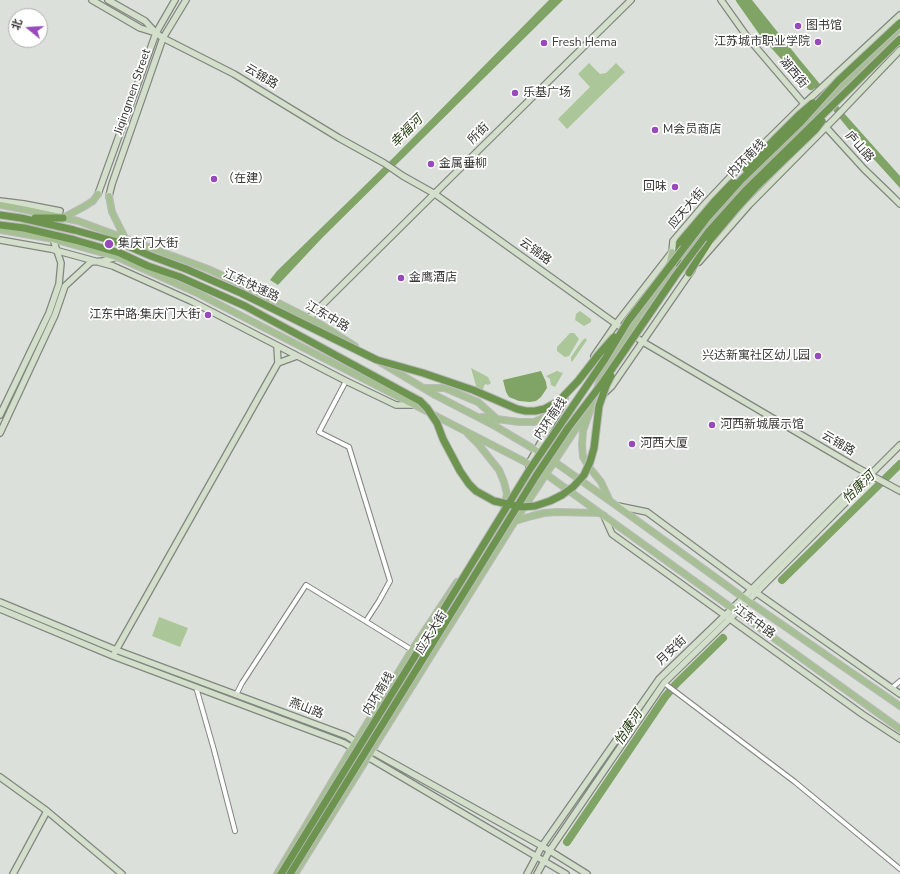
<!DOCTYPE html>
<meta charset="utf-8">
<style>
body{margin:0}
#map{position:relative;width:900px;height:874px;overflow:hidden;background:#dce0da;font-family:"Nunito Sans","Noto Sans SC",sans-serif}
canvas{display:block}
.north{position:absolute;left:8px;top:8px;width:40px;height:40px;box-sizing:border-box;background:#fff;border:1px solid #afafaf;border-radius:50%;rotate:288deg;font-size:11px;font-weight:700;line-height:16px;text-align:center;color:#373836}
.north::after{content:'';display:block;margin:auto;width:14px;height:18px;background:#974abc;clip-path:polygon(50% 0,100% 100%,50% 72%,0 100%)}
</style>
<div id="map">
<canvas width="900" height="874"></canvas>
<div class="north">北</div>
</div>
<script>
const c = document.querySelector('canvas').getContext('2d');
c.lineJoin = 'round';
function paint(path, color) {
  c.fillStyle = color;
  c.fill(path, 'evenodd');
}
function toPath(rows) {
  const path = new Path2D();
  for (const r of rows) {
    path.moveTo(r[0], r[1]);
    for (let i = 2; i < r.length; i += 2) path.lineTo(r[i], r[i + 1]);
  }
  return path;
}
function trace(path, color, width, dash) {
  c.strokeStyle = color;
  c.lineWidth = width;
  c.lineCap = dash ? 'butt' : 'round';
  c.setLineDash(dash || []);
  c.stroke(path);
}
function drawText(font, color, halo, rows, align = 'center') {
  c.font = font + ' "Nunito Sans","Noto Sans SC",sans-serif';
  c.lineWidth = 3.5;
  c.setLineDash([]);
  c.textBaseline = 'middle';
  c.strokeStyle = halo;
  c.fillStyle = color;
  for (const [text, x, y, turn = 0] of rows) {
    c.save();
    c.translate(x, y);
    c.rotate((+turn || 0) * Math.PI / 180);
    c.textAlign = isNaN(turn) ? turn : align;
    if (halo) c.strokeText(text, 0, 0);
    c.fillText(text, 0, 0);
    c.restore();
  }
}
paint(toPath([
 [589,63,600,74,606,73,616,63,625,72,567,129,558,119,590,87,578,74],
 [580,311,591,319,591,322,584,326,575,320,576,314],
 [570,333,574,333,579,339,569,356,565,357,557,351,557,347],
 [585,338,587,340,572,362,571,360,571,357,582,341],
 [471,368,488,377,491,383,488,385,485,384,481,393,478,393],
 [557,371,563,373,555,387,551,385,550,379,546,376],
 [159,617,188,628,180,647,152,636]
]), '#abc799');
paint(toPath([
 [549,0,563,0,322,238,278,285,270,280,277,271,394,157],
 [739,0,752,0,800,60,843,112,900,176,900,188,870,155,809,81,758,24],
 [541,371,546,382,547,388,541,397,536,401,530,402,519,401,509,397,506,392,503,380]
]), '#80a466');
trace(toPath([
 [740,0,764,34,811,86],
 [782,580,900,464],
 [567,842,665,697,676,684,723,638]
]), '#80a466', 8);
const street = toPath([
 [346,381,319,432,349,447,390,581,379,601,366,621],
 [664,683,795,782,900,869],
 [196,687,214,750,235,831],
 [892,688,900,681],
 [236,695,242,683,306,585,370,624,412,650]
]);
const secondary = toPath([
 [92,0,140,28,156,33,163,38,234,74,339,138,384,163,403,176,435,194,616,324,643,342,856,467,900,491],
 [108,0,145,21,156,33],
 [721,0,748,38,806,106],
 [824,125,864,169,891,195,900,204],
 [98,194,156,33,175,0],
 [109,196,112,184,163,38,186,0],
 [0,201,24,204,60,211],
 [0,240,51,249,113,266,191,301,346,381,396,405,414,405],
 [699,262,749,205,836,117,900,50],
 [309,318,428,200,631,0],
 [594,356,616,324,672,252,673,241,702,207,733,174,804,104,900,15],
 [278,363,297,356],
 [591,406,612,386,692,270],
 [0,415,49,313,59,284,61,263,53,239],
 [0,433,55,315,65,286,91,262,103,261,117,257],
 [529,468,529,463,562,405],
 [618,506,647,512,751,589,900,694],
 [604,516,612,534,862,714,900,739],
 [0,602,116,650,347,736,359,744],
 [0,609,113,656,344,743,566,874],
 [115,652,278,363,277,346],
 [368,749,542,846,587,874],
 [0,777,47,811,122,874],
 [13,874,47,811],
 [527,874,542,846,659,679,743,598,861,479,870,475],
 [537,874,550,850,664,683,748,601,864,484,866,482,870,475,900,445]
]);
const primary = toPath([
 [811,115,900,28],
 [755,175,817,114],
 [109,196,112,212,125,238],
 [0,205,22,209,78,221,208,269,249,288,322,325,355,346],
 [63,218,85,206,93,201,98,194],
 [0,230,53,239,117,257,195,292,535,467],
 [668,266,670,263,672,252],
 [621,348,639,321],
 [610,358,627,331,677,263,705,226,739,187,756,170],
 [380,362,435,395,495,426,544,455],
 [424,388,445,388,473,400,478,402,498,420],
 [590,411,583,431,582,445,583,457,589,467,601,482,609,499],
 [482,417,519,422,534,422,546,417,559,407,565,398],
 [468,434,479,445,499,470,504,482,507,494,504,507],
 [552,460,617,506,748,601,900,706],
 [543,472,900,729],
 [529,474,536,468,568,420],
 [515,521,532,516,544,513,557,512,599,513],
 [277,874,352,748,412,650,457,582],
 [295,874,515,521,591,406,601,377,615,356]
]);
const highway = toPath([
 [0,215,21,218,74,230,121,243,151,256,186,269],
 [35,218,63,218],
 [0,225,24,228,75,240,120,253,148,266,180,277,245,306,420,401],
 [677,263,680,242],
 [689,273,710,240]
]);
trace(street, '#828680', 6);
trace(secondary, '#828680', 8);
trace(primary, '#bbb', 8);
trace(highway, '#bbb', 9);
trace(street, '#fff', 4);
trace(secondary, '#d3dfca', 5.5);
trace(primary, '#a7bf95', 6);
trace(highway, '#6c944f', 7);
const highwayBridge = toPath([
 [746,169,775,139,799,115,813,103],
 [710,240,736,209,757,186,815,130,822,121],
 [680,242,714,202,733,182],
 [186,269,241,293,377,360,423,373,473,390,517,409,526,411,535,411,544,409,559,401,578,381,599,354,614,337],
 [420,401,427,408,437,423,443,439,460,471,469,484,476,491,494,501,522,507,535,506,550,501,562,495,573,487,584,475,590,462,594,448,599,406,606,386,611,376],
 [281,874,530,469,605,359,628,321,706,219,742,179,801,122,838,81,900,23],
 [290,874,536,476,568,428,603,382,676,275,709,231,745,191,900,39]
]);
trace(highwayBridge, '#bbb', 9, []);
trace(highwayBridge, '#6c944f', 7);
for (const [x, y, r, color] of [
 [798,26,4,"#974abc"],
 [818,42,4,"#974abc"],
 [544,43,4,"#974abc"],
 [515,93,4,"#974abc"],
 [655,130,4,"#974abc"],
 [431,164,4,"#974abc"],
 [214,179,4,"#974abc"],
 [675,187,4,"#974abc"],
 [109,244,5,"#974abc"],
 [401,278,4,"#974abc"],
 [208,315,4,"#974abc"],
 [818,356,4,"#974abc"],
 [712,425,4,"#974abc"],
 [632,444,4,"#974abc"]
]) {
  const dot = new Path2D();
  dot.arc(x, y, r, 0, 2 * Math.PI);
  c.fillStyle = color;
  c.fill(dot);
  trace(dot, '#fff', 1.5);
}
drawText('12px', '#373836', '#fff', [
 ["图书馆",806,26],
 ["江苏城市职业学院",810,42,"right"],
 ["Fresh Hema",552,43],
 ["乐基广场",523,93],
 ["M会员商店",663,130],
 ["金属垂柳",439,164],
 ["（在建）",222,179],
 ["回味",667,187,"right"],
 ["集庆门大街",118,244],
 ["金鹰酒店",409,278],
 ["江东中路·集庆门大街",200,315,"right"],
 ["兴达新寓社区幼儿园",810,356,"right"],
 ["河西新城展示馆",720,425],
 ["河西大厦",640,444]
], 'left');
drawText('12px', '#373836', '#fff', [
 ["湖西街",793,73,50],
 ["云锦路",261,77,31],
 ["Jiqingmen Street",133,92,-71],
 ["所街",479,134,-45],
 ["庐山路",859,147,48],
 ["内环南线",747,159,-45],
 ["应天大街",687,209,-49],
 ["云锦路",535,252,36],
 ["江东快速路",251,286,25],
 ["江东中路",327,317,30],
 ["内环南线",551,419,-56],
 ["云锦路",838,444,31],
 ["江东中路",754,622,36],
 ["应天大街",432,633,-58],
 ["月安街",672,651,-44],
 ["内环南线",379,694,-58],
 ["燕山路",306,709,21]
]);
drawText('italic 13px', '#243c0f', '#fff', [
 ["幸福河",407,132,-45],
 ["怡康河",859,488,-44],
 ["怡康河",629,728,-56]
]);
</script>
